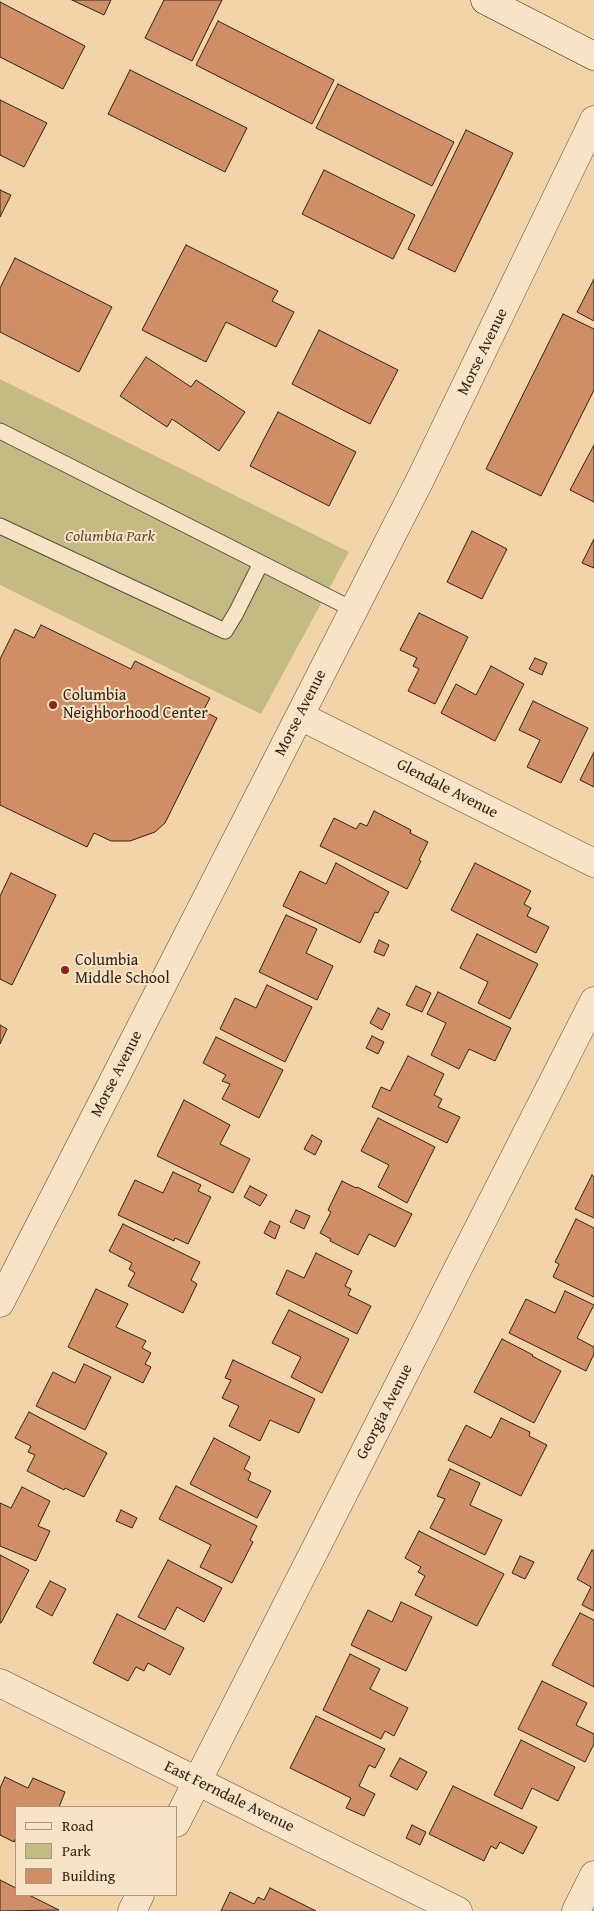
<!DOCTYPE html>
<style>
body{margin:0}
#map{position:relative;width:594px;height:1911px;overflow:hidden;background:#f2d4a8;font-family:"Gentium Book Plus",serif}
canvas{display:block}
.legend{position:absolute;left:15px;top:1806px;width:162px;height:90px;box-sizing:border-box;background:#f7e3c6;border:1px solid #a89680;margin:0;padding:6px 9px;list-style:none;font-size:15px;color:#312318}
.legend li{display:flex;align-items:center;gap:10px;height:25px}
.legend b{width:25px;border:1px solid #a89680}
</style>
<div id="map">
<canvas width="594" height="1911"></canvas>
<ul class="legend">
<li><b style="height:6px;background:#f7e3c6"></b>Road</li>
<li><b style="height:14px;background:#c2bb83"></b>Park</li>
<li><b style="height:14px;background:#cf8e66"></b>Building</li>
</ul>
</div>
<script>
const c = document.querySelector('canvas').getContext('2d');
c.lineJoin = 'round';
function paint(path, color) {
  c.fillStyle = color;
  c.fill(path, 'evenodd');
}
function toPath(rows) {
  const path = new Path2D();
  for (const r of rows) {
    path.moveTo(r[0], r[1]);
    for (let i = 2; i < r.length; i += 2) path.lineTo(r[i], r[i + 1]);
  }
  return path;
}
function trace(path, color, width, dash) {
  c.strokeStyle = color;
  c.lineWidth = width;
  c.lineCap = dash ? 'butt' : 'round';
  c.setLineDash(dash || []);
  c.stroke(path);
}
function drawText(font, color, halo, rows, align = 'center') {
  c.font = font + ' "Gentium Book Plus",serif';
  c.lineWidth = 4;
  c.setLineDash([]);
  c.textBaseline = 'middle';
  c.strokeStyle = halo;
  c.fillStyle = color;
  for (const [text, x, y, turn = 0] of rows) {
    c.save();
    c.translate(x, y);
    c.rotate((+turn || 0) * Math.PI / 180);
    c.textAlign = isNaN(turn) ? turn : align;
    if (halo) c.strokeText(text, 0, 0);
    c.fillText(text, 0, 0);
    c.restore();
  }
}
paint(toPath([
 [0,379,349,552,261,714,0,585]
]), '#c2bb83');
const building = toPath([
 [72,0,111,0,104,15,72,0],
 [164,0,222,0,192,61,145,38,164,0],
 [0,2,85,46,63,89,0,57,0,2],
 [218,21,334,80,312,124,196,65,218,21],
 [130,70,247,128,225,172,108,114,130,70],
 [338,84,454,142,432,186,316,128,338,84],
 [0,100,47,123,24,167,0,155,0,100],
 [466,130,513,153,455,272,408,249,466,130],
 [324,170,415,215,393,259,302,214,324,170],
 [0,190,11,195,0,217,0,190],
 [186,245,278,291,272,301,294,312,276,347,226,322,206,362,142,330,186,245],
 [15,258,112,307,79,372,0,332,0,288,15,258],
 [594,279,594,321,577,312,594,279],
 [563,314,594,329,594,390,541,496,486,469,563,314],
 [319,330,398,370,370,424,292,384,319,330],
 [146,357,191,387,196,380,245,412,219,451,172,419,167,427,120,396,146,357],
 [278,412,356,452,329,506,250,466,278,412],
 [594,445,594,502,570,490,594,445],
 [472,531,507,549,482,599,447,582,472,531],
 [594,539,594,568,582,563,594,539],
 [419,613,468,637,435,704,408,691,419,669,413,666,417,658,400,650,419,613],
 [41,625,131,669,135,661,210,698,203,711,217,718,165,823,155,832,130,841,111,841,94,833,87,847,0,805,0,659,15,629,34,638,41,625],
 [535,658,547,663,542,675,529,669,535,658],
 [491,666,524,684,495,741,441,713,456,684,476,695,491,666],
 [533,701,588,728,561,783,527,767,540,740,519,730,533,701],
 [594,752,594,787,580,780,594,752],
 [374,811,411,830,410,833,428,842,419,860,421,861,407,889,320,846,334,818,356,829,360,823,367,826,374,811],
 [336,863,389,892,378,913,375,912,360,943,283,906,300,871,326,884,336,863],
 [475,863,531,891,524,904,531,908,527,916,549,927,536,953,451,910,475,863],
 [11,873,56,895,12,985,0,979,0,896,11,873],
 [286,915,317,929,306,953,333,966,317,1000,259,972,286,915],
 [477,934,538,964,510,1019,478,1003,488,982,460,968,477,934],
 [379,940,389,945,384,956,374,952,379,940],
 [267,985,312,1007,285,1062,220,1029,235,998,256,1008,267,985],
 [416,986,431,993,422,1012,406,1005,416,986],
 [438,992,511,1028,495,1061,469,1049,459,1069,431,1055,446,1023,427,1014,438,992],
 [378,1008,390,1014,382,1030,370,1023,378,1008],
 [0,1025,7,1029,0,1044,0,1025],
 [372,1036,384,1042,378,1054,366,1048,372,1036],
 [216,1037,283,1070,259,1118,222,1099,230,1084,222,1081,226,1075,203,1063,216,1037],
 [408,1056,444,1074,434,1095,442,1099,438,1107,460,1117,447,1143,372,1107,381,1087,390,1091,408,1056],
 [184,1100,230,1125,220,1144,250,1159,233,1193,157,1156,184,1100],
 [378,1118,435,1147,407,1203,378,1187,389,1165,361,1151,378,1118],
 [312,1135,322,1141,315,1155,304,1149,312,1135],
 [173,1172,201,1185,198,1191,211,1197,188,1244,175,1238,174,1241,118,1215,135,1180,163,1193,173,1172],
 [592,1175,594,1177,594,1218,575,1209,592,1175],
 [342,1181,356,1188,357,1187,412,1214,395,1247,369,1234,358,1255,330,1241,331,1239,320,1233,331,1212,328,1210,342,1181],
 [250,1186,267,1195,260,1206,244,1197,250,1186],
 [296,1210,310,1216,304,1229,290,1222,296,1210],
 [576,1219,594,1228,594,1297,553,1277,559,1264,555,1262,576,1219],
 [270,1221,280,1226,275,1239,264,1233,270,1221],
 [123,1224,200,1262,191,1280,197,1284,183,1313,128,1286,135,1273,129,1269,132,1263,109,1251,123,1224],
 [316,1253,352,1271,345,1286,351,1289,348,1295,371,1306,357,1334,276,1294,287,1270,304,1278,316,1253],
 [96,1289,128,1304,116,1327,146,1341,142,1348,151,1353,145,1364,151,1367,143,1383,68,1347,96,1289],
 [565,1291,594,1305,577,1338,594,1347,594,1354,586,1371,509,1333,526,1299,555,1313,565,1291],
 [289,1310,349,1339,322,1393,291,1377,301,1357,272,1343,289,1310],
 [502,1339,533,1355,532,1356,561,1371,534,1423,474,1392,502,1339],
 [233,1360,315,1399,299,1433,270,1420,260,1441,229,1426,239,1406,222,1398,231,1380,225,1378,233,1360],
 [84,1364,111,1377,85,1430,36,1406,53,1372,75,1383,84,1364],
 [29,1412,107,1453,84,1497,65,1488,64,1490,27,1471,35,1455,28,1452,31,1446,15,1438,29,1412],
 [501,1418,530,1432,529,1436,547,1445,521,1496,448,1460,466,1425,491,1438,501,1418],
 [214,1438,250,1457,244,1469,251,1473,248,1480,271,1491,257,1518,190,1484,214,1438],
 [450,1469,480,1483,470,1505,502,1520,485,1555,430,1528,445,1499,437,1496,450,1469],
 [176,1486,257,1526,250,1540,253,1542,232,1583,200,1567,211,1545,159,1519,176,1486],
 [22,1487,50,1501,38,1526,50,1531,36,1561,0,1546,0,1503,11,1508,22,1487],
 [121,1510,137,1518,132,1528,116,1521,121,1510],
 [419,1531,504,1574,477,1626,415,1595,425,1576,418,1572,421,1567,405,1558,419,1531],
 [592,1550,594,1551,594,1611,582,1605,591,1587,577,1579,592,1550],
 [0,1555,29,1570,1,1623,0,1623,0,1555],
 [520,1556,534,1562,525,1579,512,1573,520,1556],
 [168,1560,222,1588,204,1622,177,1607,165,1630,138,1617,168,1560],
 [50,1581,66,1589,52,1616,36,1607,50,1581],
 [401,1602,432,1617,406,1671,351,1645,368,1610,392,1622,401,1602],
 [580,1613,594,1620,594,1687,552,1665,580,1613],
 [117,1614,184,1648,170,1675,148,1663,144,1671,136,1667,128,1681,93,1663,117,1614],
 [350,1654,380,1669,370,1689,408,1708,394,1736,385,1731,381,1739,323,1710,350,1654],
 [542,1681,587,1703,576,1725,594,1734,594,1744,585,1762,518,1729,542,1681],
 [316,1716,385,1749,375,1768,369,1765,359,1786,375,1794,364,1816,346,1808,351,1798,290,1768,316,1716],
 [521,1740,575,1767,558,1801,532,1788,522,1809,494,1795,521,1740],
 [400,1758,427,1772,417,1790,390,1776,400,1758],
 [5,1777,28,1788,33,1778,65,1792,59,1807,16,1807,16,1837,14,1842,0,1835,0,1788,5,1777],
 [453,1786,537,1827,523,1854,500,1842,496,1849,491,1846,484,1861,429,1834,453,1786],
 [412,1825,426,1832,420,1845,406,1838,412,1825],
 [0,1880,16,1888,16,1895,29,1895,59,1910,0,1911,0,1880],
 [270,1888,316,1911,221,1911,230,1892,254,1904,258,1897,264,1900,270,1888]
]);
paint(building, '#cf8e66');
trace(building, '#312318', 1);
const lane = toPath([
 [0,431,354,610],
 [0,526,225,631,236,613,261,563]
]);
const street = toPath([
 [300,716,594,863],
 [0,1303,421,478,594,120],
 [0,1683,458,1911],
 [176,1823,594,1001],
 [132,1911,140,1895],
 [576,1911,594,1875]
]);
const secondary = toPath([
 [485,0,594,56]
]);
trace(lane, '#614f3c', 17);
trace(street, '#614f3c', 29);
trace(secondary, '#312318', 29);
trace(lane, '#f7e3c6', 15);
trace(street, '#f7e3c6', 28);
trace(secondary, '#f7e3c6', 28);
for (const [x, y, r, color] of [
 [53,705,5,"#8f2418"],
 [65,970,5,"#8f2418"]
]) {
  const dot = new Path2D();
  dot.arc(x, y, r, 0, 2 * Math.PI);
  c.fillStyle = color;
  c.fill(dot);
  trace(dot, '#f7e3c6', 2);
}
drawText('16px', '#312318', '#f7e3c6', [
 ["Morse Avenue",483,352,-64],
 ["Morse Avenue",301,713,-63],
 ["Glendale Avenue",447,789,27],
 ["Morse Avenue",117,1074,-63],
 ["Georgia Avenue",385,1412,-63],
 ["East Ferndale Avenue",229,1797,26]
]);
drawText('italic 16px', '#554933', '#f7e3c6', [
 ["Columbia Park",110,537]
]);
drawText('16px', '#312318', '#f7e3c6', [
 ["Columbia",63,696],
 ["Neighborhood Center",63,714],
 ["Columbia",75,961],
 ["Middle School",75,979]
], 'left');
</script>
